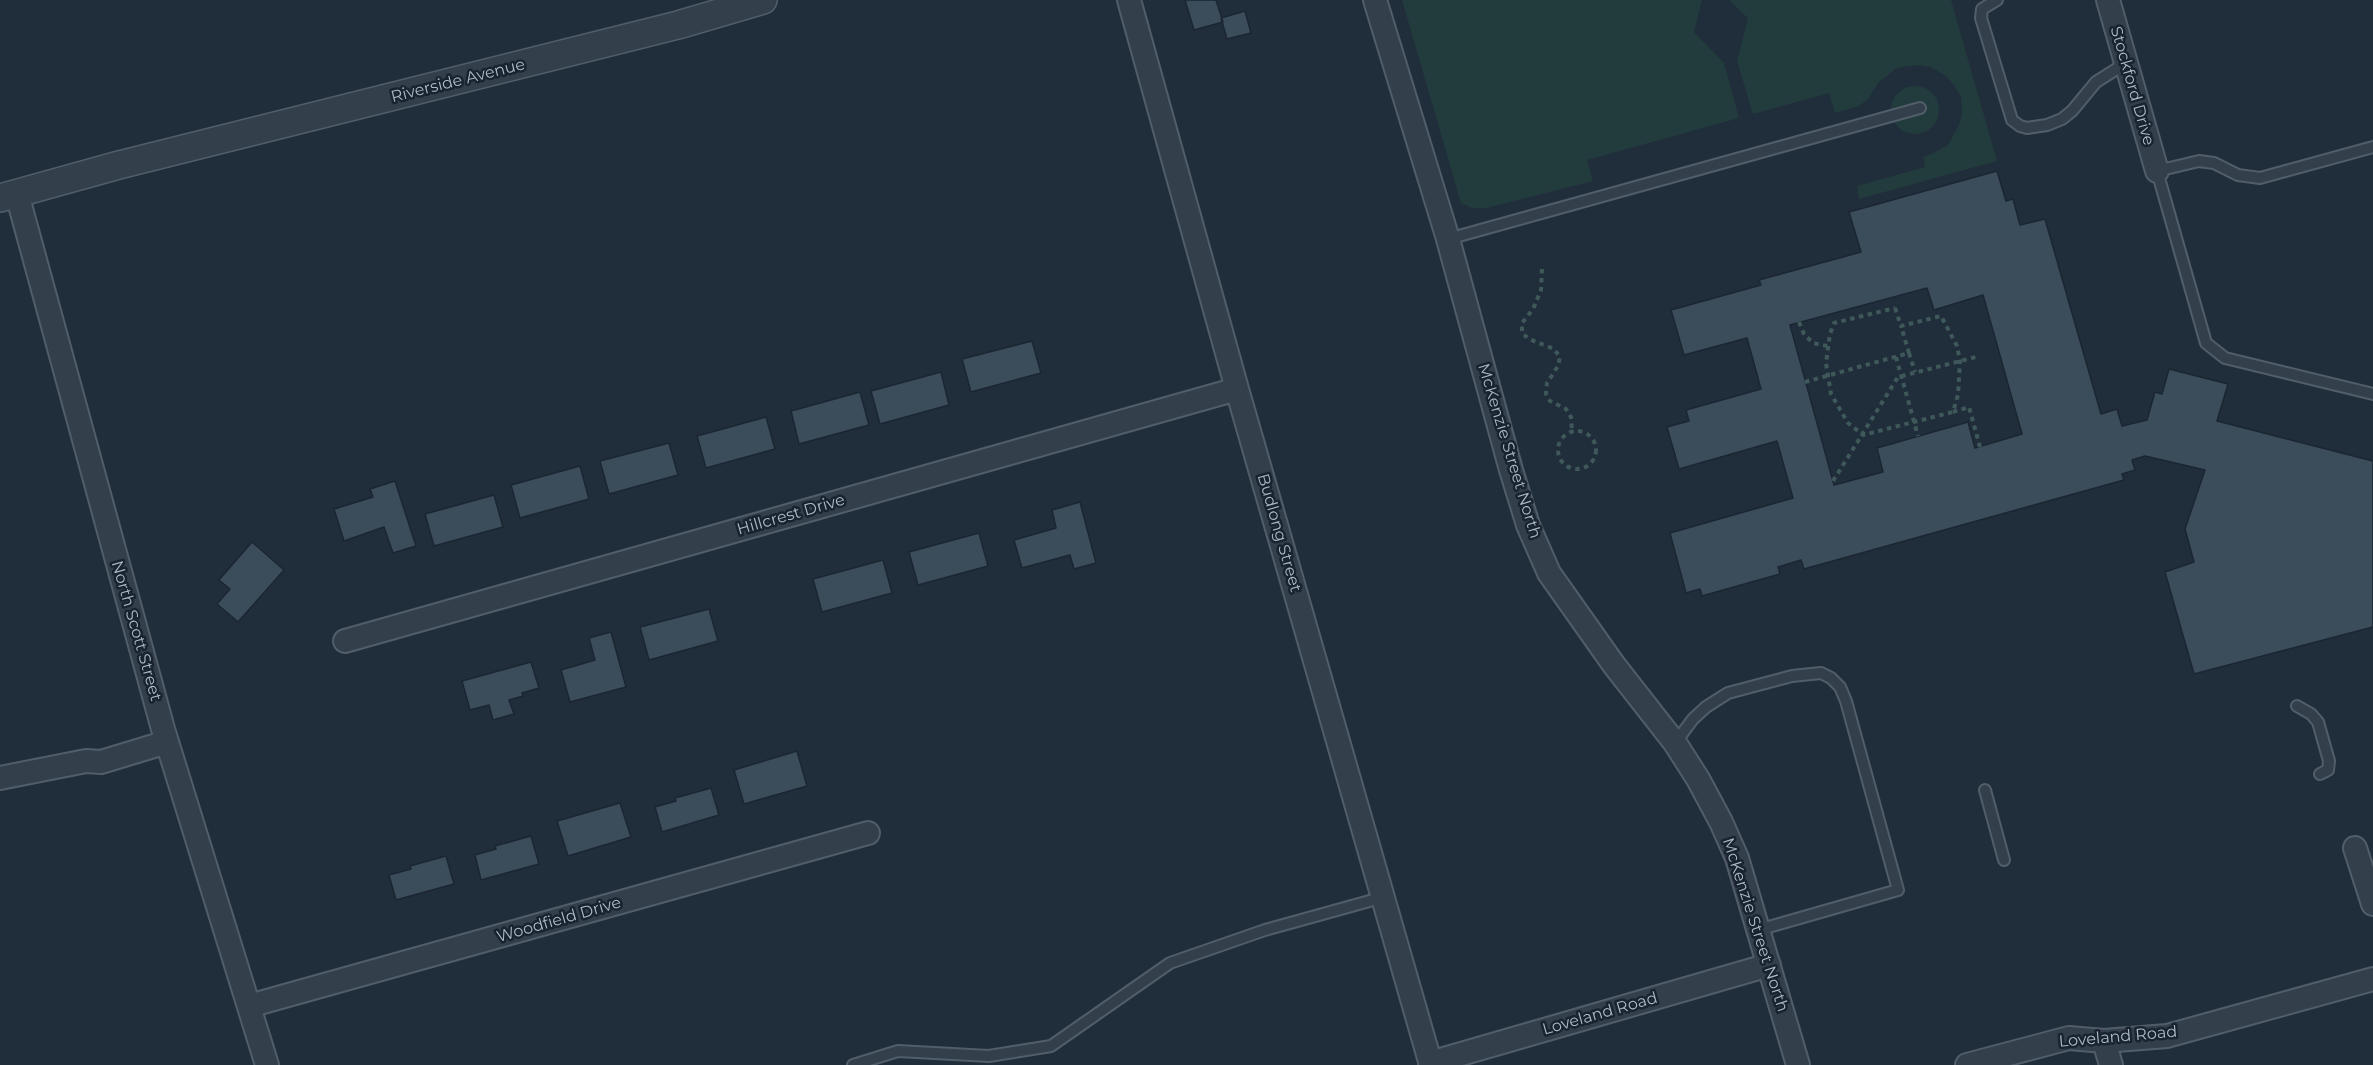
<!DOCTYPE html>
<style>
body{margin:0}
canvas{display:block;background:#202d3b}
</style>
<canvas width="2373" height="1065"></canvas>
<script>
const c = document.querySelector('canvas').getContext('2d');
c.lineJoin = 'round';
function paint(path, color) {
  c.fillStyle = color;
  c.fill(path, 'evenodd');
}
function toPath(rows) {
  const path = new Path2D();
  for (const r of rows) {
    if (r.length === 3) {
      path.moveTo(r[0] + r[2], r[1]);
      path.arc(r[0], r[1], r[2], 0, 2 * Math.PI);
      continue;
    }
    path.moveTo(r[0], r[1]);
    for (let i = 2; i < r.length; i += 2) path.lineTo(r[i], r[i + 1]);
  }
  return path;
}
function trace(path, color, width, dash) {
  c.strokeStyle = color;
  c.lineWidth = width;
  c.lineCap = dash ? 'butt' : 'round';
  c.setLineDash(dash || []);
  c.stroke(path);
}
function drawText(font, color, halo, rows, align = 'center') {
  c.font = font + ' Montserrat,sans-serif';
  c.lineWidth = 5;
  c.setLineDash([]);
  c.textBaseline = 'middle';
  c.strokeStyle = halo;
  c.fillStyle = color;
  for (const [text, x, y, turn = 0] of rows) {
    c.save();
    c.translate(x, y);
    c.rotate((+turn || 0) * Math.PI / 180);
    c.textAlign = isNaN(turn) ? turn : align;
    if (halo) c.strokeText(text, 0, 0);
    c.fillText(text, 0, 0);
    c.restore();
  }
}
paint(toPath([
 [1402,0,1702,0,1694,32,1724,63,1739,118,1587,160,1593,181,1487,208,1472,208,1461,203],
 [1729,0,1951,0,1997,161,1859,199,1857,186,1925,167,1923,157,1932,154,1948,145,1960,123,1962,111,1961,97,1954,85,1946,76,1931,67,1918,65,1897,68,1879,82,1867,100,1859,106,1835,113,1829,93,1753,114,1737,61,1748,18],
 [1915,110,24]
]), '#223b3c');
const building = toPath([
 [1185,0,1216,0,1223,22,1194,30,1185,0],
 [1245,11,1251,33,1227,39,1221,18,1245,11],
 [1997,171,2006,201,2013,199,2020,225,2045,219,2101,414,2117,409,2122,426,2147,420,2155,392,2162,394,2169,369,2228,384,2217,421,2373,461,2373,627,2194,674,2165,572,2194,562,2185,529,2205,470,2145,456,2132,460,2135,470,2122,474,2124,480,1804,569,1801,560,1778,567,1780,574,1702,596,1700,589,1686,593,1670,533,1793,498,1777,441,1679,469,1667,427,1689,421,1686,410,1761,389,1747,338,1684,355,1671,310,1761,285,1759,280,1861,252,1849,212,1997,171],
 [1927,288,1934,310,1983,295,2022,434,1975,448,1968,422,1877,448,1883,472,1834,485,1790,325,1927,288],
 [1032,341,1041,373,971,392,962,359,1032,341],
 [941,372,949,405,880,424,871,391,941,372],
 [860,392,869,425,799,444,791,411,860,392],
 [766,417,775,449,706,468,697,436,766,417],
 [669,443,678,475,609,494,600,461,669,443],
 [580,466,589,499,520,518,511,485,580,466],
 [395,481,416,546,393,553,384,527,344,541,334,509,373,497,370,489,395,481],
 [494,495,503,527,434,546,425,514,494,495],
 [1080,502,1096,563,1074,569,1070,555,1022,568,1014,540,1056,528,1052,510,1080,502],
 [979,533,988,566,918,585,909,552,979,533],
 [252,542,284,570,238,622,217,604,230,589,219,580,252,542],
 [883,560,892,593,822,612,813,579,883,560],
 [709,609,718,641,649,660,640,627,709,609],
 [611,632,626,687,570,702,561,670,595,660,589,638,611,632],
 [531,662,539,688,522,693,523,696,509,700,514,714,493,720,489,705,470,710,462,681,531,662],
 [797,751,807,786,744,804,734,770,797,751],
 [711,788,719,815,662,832,655,807,676,801,675,798,711,788],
 [620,803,631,837,568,856,557,821,620,803],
 [531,836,539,864,481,880,475,855,496,849,495,846,531,836],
 [446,856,454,884,396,900,389,875,411,869,410,866,446,856]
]);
paint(building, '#3b4c5b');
trace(building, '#1b2632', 1.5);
const service = toPath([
 [1997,0,1982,9,1981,18,2012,120,2020,126,2027,128,2047,125,2062,119,2072,111,2096,82,2126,63],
 [2373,147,2260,178,2238,175,2214,163,2199,161,2157,171,2206,343,2225,358,2373,394],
 [1448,239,1920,108],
 [2297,706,2311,714,2318,722,2329,761,2328,770,2320,774],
 [1675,743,1693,719,1706,707,1728,693,1792,676,1821,673,1831,678,1840,687,1846,701,1898,890,1758,930],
 [1985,790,2004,860],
 [853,1065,898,1051,989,1056,1051,1046,1170,963,1265,930,1384,897]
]);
const minor = toPath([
 [1129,0,1237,389,1431,1065],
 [1375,0,1448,239,1511,470,1528,525,1549,573,1614,665,1675,743,1698,779,1721,822,1737,858,1798,1065],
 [2108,0,2157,171],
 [17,194,163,729,267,1065],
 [345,641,1237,389],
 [0,778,86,761,101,762,167,742],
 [2355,848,2373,904],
 [249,1006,868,833],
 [2104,1041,2111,1065],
 [1430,1063,1769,965],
 [1967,1065,2069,1038,2104,1041,2167,1036,2373,979]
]);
const tertiary = toPath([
 [0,198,119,165,678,25,763,0]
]);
trace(service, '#515d69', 14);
trace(minor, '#515d69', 26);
trace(tertiary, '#515d69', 30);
trace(toPath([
 [1542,269,1541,290,1533,309,1522,323,1522,333,1529,339,1554,349,1560,357,1558,366,1547,383,1546,394,1550,401,1566,409,1571,417,1572,431],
 [1895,308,1901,326,1941,316,1957,346,1960,361,1958,395,1953,412,1863,435,1848,423,1831,394,1826,363,1830,334,1834,323,1895,308],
 [1799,322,1804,334,1813,343,1827,346],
 [1909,353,1915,372],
 [1896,357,1918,436],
 [1805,382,1909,353,1901,326],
 [1953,412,1969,407,1980,447],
 [1577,450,19],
 [1833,481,1898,377,1976,357]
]), '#3f5859', 4, [4.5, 4.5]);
trace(service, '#333f4b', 10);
trace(minor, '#333f4b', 22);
trace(tertiary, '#333f4b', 27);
drawText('16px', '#aebac7', '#192430', [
 ["Riverside Avenue",458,81,-14],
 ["Stockford Drive",2132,86,74],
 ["McKenzie Street North",1509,451,73],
 ["Hillcrest Drive",791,515,-16],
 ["Budlong Street",1279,533,74],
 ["North Scott Street",136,631,74],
 ["Woodfield Drive",559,920,-16],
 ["McKenzie Street North",1755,925,72],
 ["Loveland Road",1600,1014,-16],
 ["Loveland Road",2118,1037,-5]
]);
</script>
